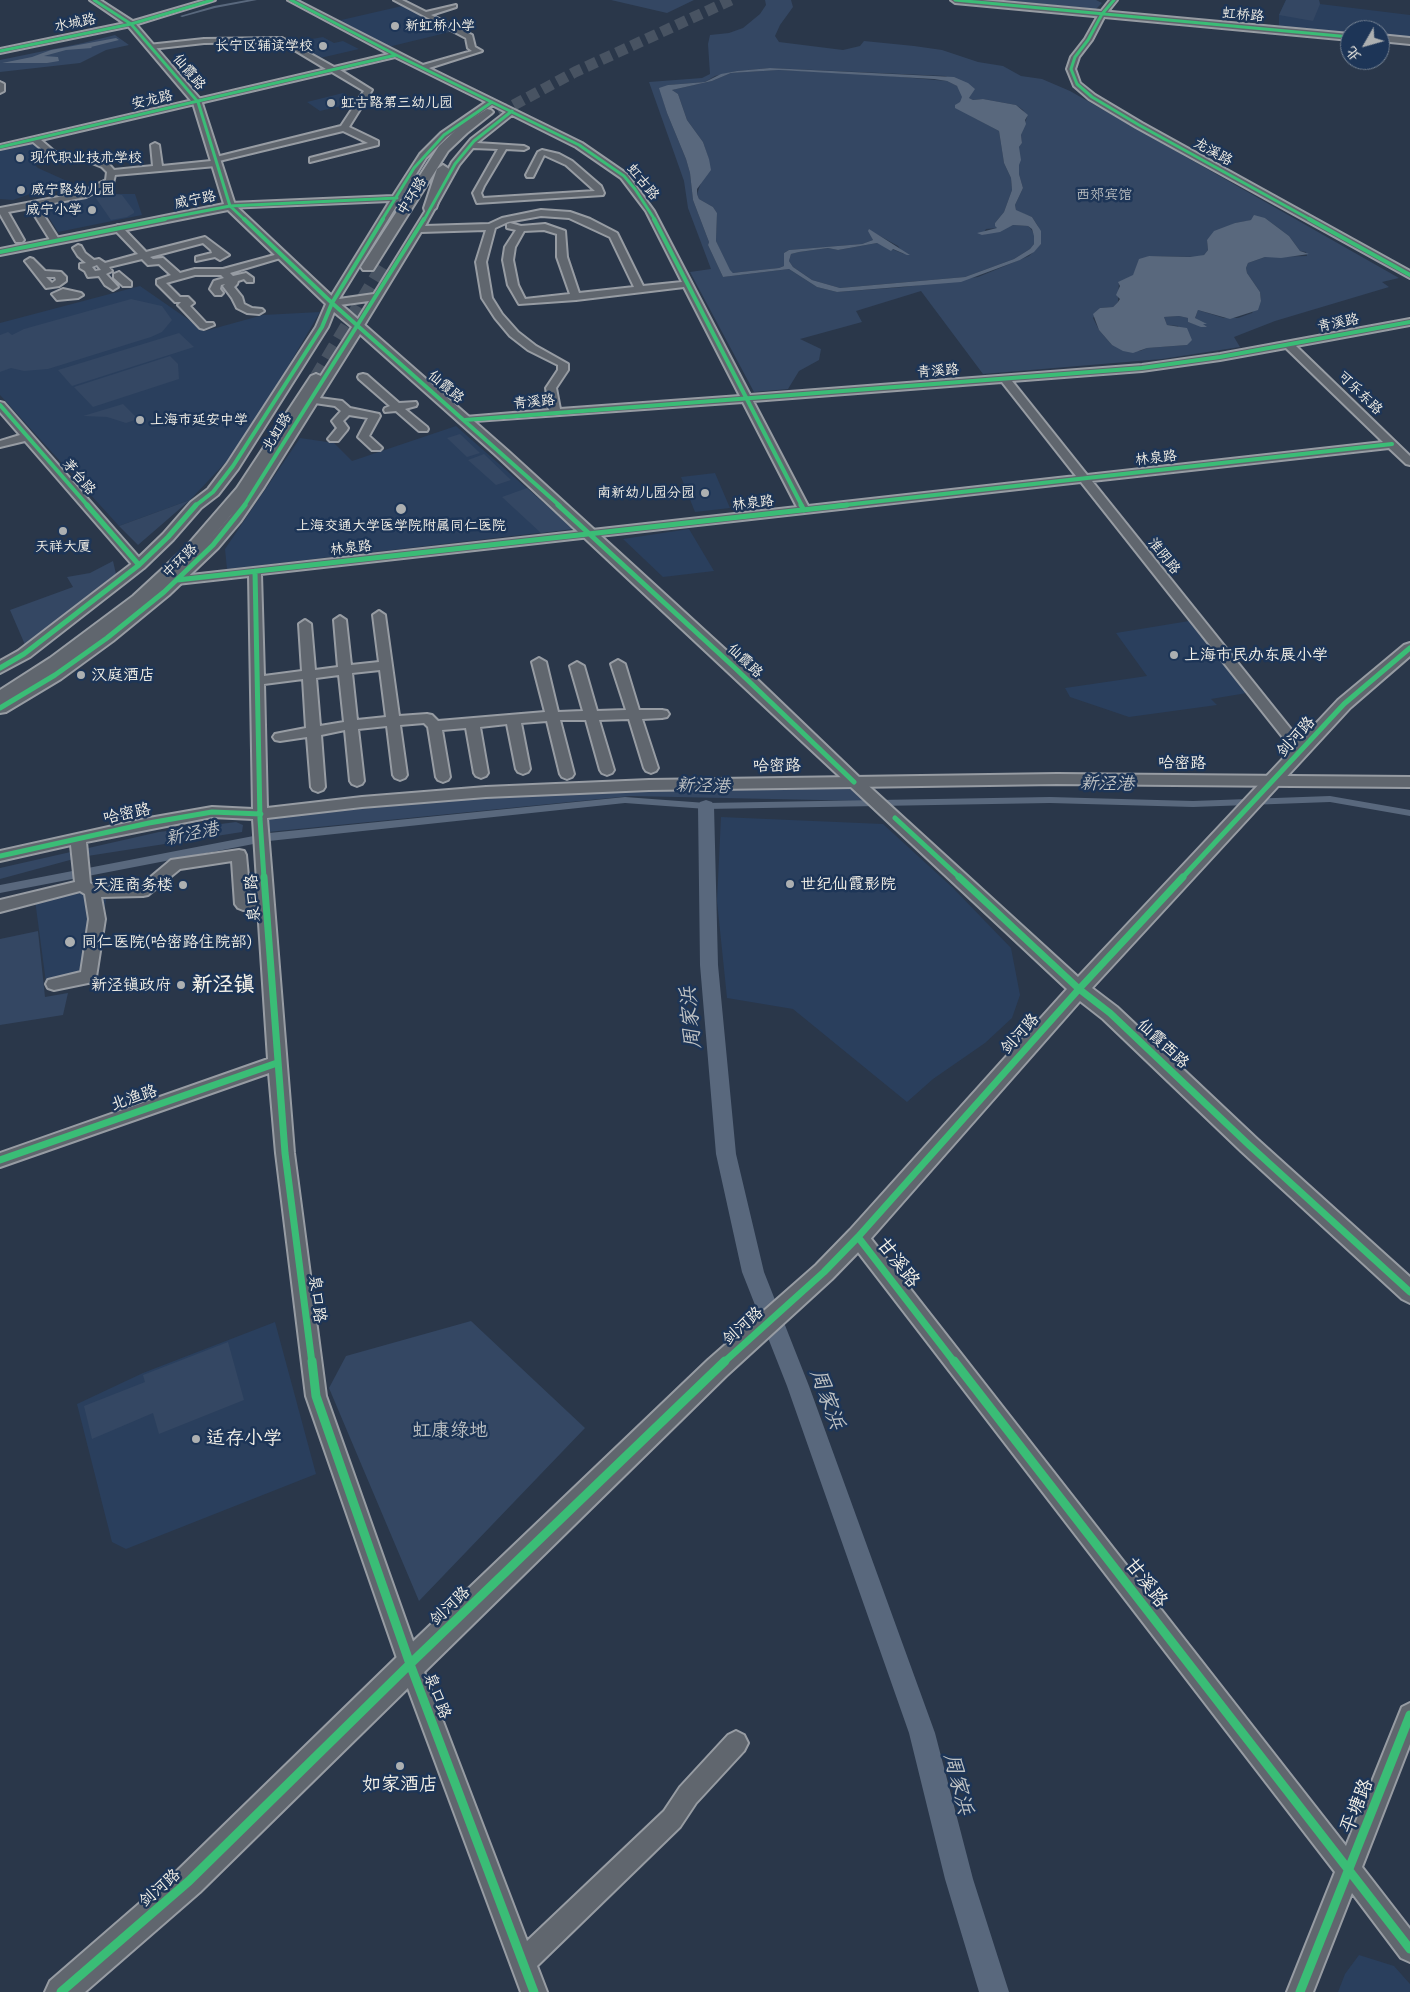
<!DOCTYPE html>
<meta charset="utf-8">
<style>
body{margin:0}
#map{position:relative;width:1410px;height:1992px;overflow:hidden;background:#2a374a;font-family:"Comic Neue","LXGW WenKai TC",sans-serif}
canvas{display:block}
.north{position:absolute;left:1340px;top:20px;width:50px;height:50px;box-sizing:border-box;background:#1d3557;border:1px solid #738091;border-radius:50%;rotate:232deg;font-size:14px;font-weight:700;line-height:20px;text-align:center;color:#f4f1e8}
.north::after{content:'';display:block;margin:auto;width:18px;height:22px;background:#adb0b1;clip-path:polygon(50% 0,100% 100%,50% 72%,0 100%)}
</style>
<div id="map">
<canvas width="1410" height="1992"></canvas>
<div class="north">北</div>
</div>
<script>
const c = document.querySelector('canvas').getContext('2d');
c.lineJoin = 'round';
function paint(path, color) {
  c.fillStyle = color;
  c.fill(path, 'evenodd');
}
function toPath(rows) {
  const path = new Path2D();
  for (const r of rows) {
    path.moveTo(r[0], r[1]);
    for (let i = 2; i < r.length; i += 2) path.lineTo(r[i], r[i + 1]);
  }
  return path;
}
function trace(path, color, width, dash) {
  c.strokeStyle = color;
  c.lineWidth = width;
  c.lineCap = dash ? 'butt' : 'round';
  c.setLineDash(dash || []);
  c.stroke(path);
}
function drawText(font, color, halo, rows, align = 'center') {
  c.font = font + ' "Comic Neue","LXGW WenKai TC",sans-serif';
  c.lineWidth = 5;
  c.setLineDash([]);
  c.textBaseline = 'middle';
  c.strokeStyle = halo;
  c.fillStyle = color;
  for (const [text, x, y, turn = 0] of rows) {
    c.save();
    c.translate(x, y);
    c.rotate((+turn || 0) * Math.PI / 180);
    c.textAlign = isNaN(turn) ? turn : align;
    if (halo) c.strokeText(text, 0, 0);
    c.fillText(text, 0, 0);
    c.restore();
  }
}
paint(toPath([
 [1286,0,1319,0,1320,4,1410,15,1410,39,1380,36,1380,30,1350,30,1350,33,1279,26,1279,15],
 [402,6,454,31,388,47,337,21],
 [323,37,334,43,343,41,359,49,316,59,289,43],
 [343,93,352,99,354,103,320,111,307,102],
 [32,141,48,156,31,161,38,168,67,181,13,200,0,199,0,148],
 [109,184,113,194,135,194,142,215,58,232,41,205,75,198],
 [140,286,205,331,263,315,320,312,242,445,190,500,119,526,0,395,0,323],
 [456,426,573,529,227,569,225,549,300,438,334,443,352,461],
 [715,473,730,508,695,512,681,477],
 [689,529,714,571,663,577,623,539],
 [1189,621,1247,693,1211,699,1217,705,1129,717,1070,697,1065,688,1147,676,1116,633],
 [721,817,883,824,953,888,1011,948,1020,995,1012,1018,985,1043,933,1079,907,1102,793,1009,727,998,717,901],
 [69,892,107,894,92,984,47,990,35,900],
 [275,1322,316,1474,126,1549,112,1542,77,1404,143,1373],
 [1359,1955,1394,1966,1410,1984,1410,1992,1338,1992,1345,1974]
]), '#2a3f5d');
paint(toPath([
 [611,0,694,0,667,13],
 [765,0,791,0,793,7,780,25,775,36,779,42,843,50,860,46,864,41,914,46,942,50,978,62,1003,66,1021,76,1042,79,1070,91,1399,278,1382,282,1389,287,1275,321,1234,337,1240,347,1162,359,983,374,921,291,856,311,862,322,800,339,821,349,819,360,799,371,788,389,754,392,690,272,711,269,688,208,684,181,649,82,702,78,710,74,708,44,710,35,729,33,743,28,760,14,766,5],
 [770,68,945,76,974,89,969,98,973,100,983,99,1016,105,1023,110,1027,117,1021,135,1022,143,1019,147,1019,174,1023,188,1015,205,1016,211,1032,217,1038,226,1041,244,1029,256,978,277,904,287,837,292,817,287,789,269,723,277,708,245,709,242,693,200,690,173,686,159,667,113,662,96,668,85,705,82,715,76,737,71],
 [1265,218,1289,236,1300,251,1306,252,1307,256,1265,257,1248,263,1246,268,1247,273,1260,292,1261,301,1252,313,1238,318,1224,318,1198,310,1195,318,1202,324,1197,325,1188,322,1188,318,1179,316,1164,317,1167,325,1178,326,1187,345,1147,348,1140,351,1112,345,1099,330,1093,318,1100,308,1113,307,1118,302,1119,282,1133,276,1139,263,1149,256,1198,257,1204,255,1208,250,1207,240,1235,223],
 [1003,0,1096,0,1102,3,1096,9],
 [1286,0,1319,0,1320,4,1313,21,1279,15],
 [115,35,129,45,106,50,80,63,0,72,0,60,83,43],
 [779,70,868,74,947,81,957,86,962,93,971,116,999,131,1004,163,1011,178,1012,190,1004,212,995,223,998,228,986,229,982,235,1013,225,1028,226,1031,229,1035,236,1034,244,1030,249,1014,259,965,277,840,288,812,280,793,267,789,261,791,254,799,252,828,248,838,250,877,243,904,254,898,246,869,230,873,240,862,244,789,250,784,253,784,266,779,268,741,272,733,273,729,270,716,241,717,213,713,207,699,199,697,194,709,160,703,142,687,120,678,94,672,90,712,81,731,73],
 [98,193,101,198,114,194,122,195,134,211,134,213,127,217,111,220,93,194],
 [131,299,162,306,172,320,162,332,151,337,48,369,24,371,11,368,0,372,0,335,8,332,12,335,24,329],
 [179,333,194,347,72,386,58,370],
 [170,356,178,364,179,379,93,407,74,387],
 [123,404,138,419,126,423,107,417,83,416],
 [460,434,480,453,467,457,447,438],
 [484,454,511,480,496,485,468,460],
 [527,488,573,529,541,533,502,497],
 [190,500,138,545,119,526],
 [113,561,116,574,26,647,10,610,73,587,67,577,90,573],
 [850,787,866,801,630,796,268,832,269,818,460,799,604,792],
 [236,822,243,825,242,832,81,857,0,879,0,868,159,832],
 [38,931,45,997,68,993,63,1015,0,1025,0,939],
 [471,1321,585,1428,419,1601,329,1388,346,1356],
 [228,1342,244,1400,159,1434,153,1413,92,1439,84,1406,145,1382,143,1375]
]), '#344763');
paint(toPath([
 [116,38,119,40,91,47,92,48,66,50,44,56,58,57,59,61,47,63,2,63,32,57,51,50],
 [770,68,954,77,968,83,975,89,969,98,973,100,983,99,1016,105,1028,115,1025,120,1026,124,1021,135,1022,143,1019,147,1021,160,1019,165,1019,174,1023,188,1015,205,1016,210,1032,217,1041,231,1041,244,1034,252,1020,260,961,282,837,292,817,287,789,269,723,277,708,245,709,242,693,200,690,173,686,159,667,113,659,88,668,85,705,82,721,74,737,71],
 [779,70,934,79,947,81,957,86,962,97,960,102,955,105,955,108,999,131,1004,163,1011,178,1012,190,1004,212,995,223,995,226,997,228,977,233,982,235,1000,232,1013,225,1028,226,1032,229,1034,236,1034,244,1030,249,1014,259,965,277,840,288,812,280,793,267,789,261,791,254,799,252,828,248,838,250,877,243,891,251,893,249,907,255,910,255,869,229,868,231,873,240,862,244,789,250,784,253,784,266,779,268,741,272,733,273,730,270,716,241,717,213,713,207,699,199,697,194,697,189,711,170,709,159,703,142,687,120,678,94,672,90,712,81,731,73],
 [1254,215,1265,218,1289,236,1300,251,1309,254,1281,258,1265,257,1248,263,1246,268,1247,273,1260,292,1261,301,1258,310,1230,319,1198,310,1195,318,1207,324,1203,324,1207,327,1201,327,1188,322,1188,318,1179,316,1164,317,1167,325,1187,328,1192,340,1187,345,1147,348,1133,353,1123,351,1112,345,1099,330,1093,314,1100,308,1113,307,1118,302,1120,299,1116,295,1120,286,1118,282,1133,275,1139,259,1149,256,1190,257,1204,255,1208,250,1207,240,1214,231,1235,223,1251,220]
]), '#59687d');
paint(toPath([
 [247,0,257,0,215,8,182,17,180,16,214,6,247,0],
 [1330,796,1410,810,1410,816,1330,802,1193,807,1050,803,706,809,625,803,269,841,0,893,0,885,269,833,625,797,706,803,1050,797,1193,801,1330,796]
]), '#59687d');
paint(toPath([
 [706,800,712,802,714,806,718,965,736,1154,764,1272,809,1386,935,1733,973,1879,1009,1992,979,1992,945,1879,909,1733,787,1386,742,1272,716,1154,700,965,698,806,700,802,706,800]
]), '#59687d');
trace(toPath([
 [499,113,575,72,731,0]
]), '#485362', 11, [11, 5.5]);
trace(toPath([
 [316,379,383,267]
]), '#485362', 15, [15, 8]);
const minor = toPath([
 [205,0,215,0,131,26,0,53,0,49,130,22,205,0],
 [288,0,296,0,423,65,472,51,468,48,466,38,394,0,402,0,426,12,456,5,456,7,431,15,472,35,475,47,482,51,429,68,582,143,627,174,654,211,750,395,1142,365,1220,354,1410,319,1410,325,1296,346,1410,456,1410,465,1406,464,1389,448,1092,481,1306,748,1308,751,1306,754,1301,756,1296,754,1081,482,261,574,264,676,302,671,299,624,305,620,311,624,315,670,338,667,334,620,340,616,346,620,351,665,379,662,373,615,379,611,385,615,399,716,427,714,432,715,438,721,545,712,532,662,539,658,546,662,558,712,583,711,570,666,577,662,584,666,597,711,626,710,611,664,618,660,625,664,639,710,662,710,667,711,669,714,667,717,662,718,642,719,658,768,656,771,651,773,646,771,644,768,629,719,599,720,614,770,612,773,607,775,602,773,600,770,586,720,560,720,574,774,572,777,567,779,562,777,560,774,547,721,521,723,530,769,528,772,523,774,518,772,516,769,507,724,480,727,488,773,486,776,481,778,476,776,474,773,466,728,442,730,450,777,448,780,443,782,438,780,436,777,428,727,424,723,400,725,407,775,405,778,400,780,395,778,393,775,387,726,358,729,364,781,362,784,357,786,352,784,350,781,345,730,321,735,325,787,323,790,318,792,313,790,311,787,307,737,280,741,275,740,273,737,275,734,280,733,306,728,303,679,264,684,267,808,362,797,486,787,649,780,1057,774,1410,777,1410,787,1057,784,649,790,486,797,362,807,267,818,294,1153,326,1396,421,1664,527,1941,664,1811,680,1787,728,1735,736,1731,744,1735,748,1743,744,1751,696,1803,680,1827,537,1966,547,1992,521,1992,399,1664,306,1396,276,1153,269,1073,0,1167,0,1153,268,1059,258,908,243,910,238,908,235,904,232,861,180,869,148,895,143,896,101,897,105,919,96,977,94,981,88,983,54,990,48,988,46,984,48,980,81,972,89,919,85,894,80,891,0,912,0,900,75,882,71,845,0,861,0,851,149,818,212,807,253,809,249,576,177,584,171,580,173,577,797,507,743,402,461,422,460,420,465,417,549,410,546,388,558,370,558,365,528,350,510,336,495,318,482,298,476,262,486,230,421,232,363,327,358,330,353,327,369,301,332,306,327,303,390,201,227,208,227,204,230,203,393,196,420,154,441,133,486,102,395,57,340,70,372,90,349,127,378,141,378,145,310,162,310,158,368,143,343,131,219,161,219,165,216,166,115,175,113,183,86,197,38,206,60,241,58,243,52,243,30,208,8,212,24,240,22,242,16,242,0,214,0,208,80,193,106,180,107,172,102,167,87,161,50,156,33,142,0,149,0,145,326,69,281,42,204,43,151,49,147,47,148,45,204,39,282,38,334,67,389,54,288,0],
 [332,72,364,91,341,126,212,158,211,161,162,166,159,145,155,143,151,145,153,166,114,170,108,163,92,157,55,152,41,140,332,72],
 [492,105,506,112,471,139,452,162,434,197,374,294,339,299,426,158,447,137,492,105],
 [512,115,576,147,621,178,646,211,682,282,643,286,617,233,590,219,570,212,541,210,502,218,489,224,425,226,459,165,473,148,498,149,473,193,477,203,603,195,604,193,601,186,572,161,559,154,542,150,538,152,526,175,527,177,533,177,544,155,566,165,595,191,483,198,481,193,484,186,506,149,524,150,528,148,524,146,477,143,512,115],
 [541,216,569,218,610,237,634,287,579,293,567,257,565,231,545,224,521,226,510,223,507,224,507,228,516,230,505,247,503,260,508,285,519,304,576,300,684,287,740,396,560,409,556,388,568,370,568,364,536,346,518,332,502,314,492,298,486,262,495,228,508,222,541,216],
 [544,230,557,234,557,257,570,294,525,299,518,285,513,260,515,247,524,231,544,230],
 [1286,348,1383,442,1087,475,1012,381,1142,371,1220,360,1286,348],
 [1002,382,1076,476,808,506,753,401,1002,382],
 [380,670,386,717,357,720,352,673,380,670],
 [339,675,344,722,320,726,316,678,339,675],
 [212,817,253,819,258,897,250,898,246,855,244,851,239,850,171,860,140,886,95,886,90,883,86,842,212,817],
 [1110,0,1117,0,1105,15,1092,40,1079,57,1075,69,1080,83,1095,95,1142,123,1410,271,1410,278,1136,127,1089,99,1074,86,1067,69,1071,57,1085,39,1099,14,1110,0],
 [0,82,4,84,4,91,0,93,0,82],
 [118,225,121,226,146,252,205,237,229,255,220,260,215,257,196,261,196,257,212,253,211,250,203,243,150,257,153,259,163,258,180,273,195,269,223,269,282,253,287,256,230,273,233,276,246,273,253,278,253,282,247,282,244,279,238,281,237,284,234,287,242,297,244,304,252,308,262,309,264,311,259,314,247,313,237,308,232,298,223,286,225,284,221,285,220,289,223,293,221,295,215,295,210,289,214,281,224,278,221,275,195,275,166,283,180,297,188,297,194,303,190,306,206,323,213,323,214,325,204,329,200,328,180,307,178,305,181,302,175,302,157,284,157,280,171,275,159,264,148,265,142,259,109,267,112,271,106,274,118,287,113,290,105,285,99,276,88,277,85,271,80,268,80,264,86,263,78,256,73,248,78,245,81,246,85,253,94,260,99,259,105,263,138,254,113,228,118,225],
 [97,265,101,270,95,271,92,267,97,265],
 [30,258,33,259,45,271,61,272,66,277,66,281,59,286,46,288,25,261,30,258],
 [46,277,55,277,56,280,52,283,46,277],
 [119,272,131,282,131,286,123,286,114,278,114,274,119,272],
 [63,289,81,293,83,295,78,298,57,300,52,294,63,289],
 [363,374,367,375,399,403,416,402,417,404,416,406,405,409,427,427,428,429,427,431,419,431,396,411,385,412,384,410,385,408,390,406,359,379,358,377,359,375,363,374],
 [312,397,342,401,350,408,379,414,380,416,369,436,380,446,382,448,380,450,372,450,358,437,368,418,349,415,343,421,348,428,347,430,338,441,330,441,328,439,337,428,332,421,341,411,335,406,308,402,307,400,308,398,312,397],
 [0,402,4,403,143,562,145,565,143,568,135,568,25,441,0,447,0,441,20,435,0,412,0,402],
 [858,1229,865,1231,1346,1846,1402,1707,1410,1703,1410,1744,1362,1867,1410,1929,1410,1962,1401,1958,1352,1893,1313,1992,1287,1992,1335,1872,851,1243,849,1237,851,1231,858,1229]
]);
const major = toPath([
 [90,0,100,0,134,22,201,100,235,205,336,300,508,451,740,663,860,778,1078,977,1338,700,1404,645,1410,643,1410,656,1350,708,1092,988,1117,1007,1257,1139,1410,1277,1410,1303,1402,1299,1241,1151,1103,1019,1080,1001,866,1244,832,1279,726,1376,200,1892,85,1992,45,1992,50,1981,178,1870,400,1654,708,1360,816,1265,850,1230,1067,989,498,457,360,334,264,487,240,522,218,548,169,595,113,641,61,679,6,712,0,713,0,701,49,671,101,635,159,589,208,542,230,516,250,487,352,327,334,312,328,327,238,469,218,495,201,508,173,540,144,568,30,657,0,673,0,661,18,651,134,562,163,534,191,502,208,489,227,464,316,327,326,304,228,210,0,255,0,249,224,204,193,103,128,26,90,0],
 [951,0,982,0,1350,34,1350,40,955,3,951,0],
 [1380,35,1410,38,1410,44,1380,41,1380,35]
]);
const highway = toPath([
 [487,109,491,110,493,112,491,114,467,133,448,151,373,270,363,270,361,267,439,146,459,127,487,109],
 [443,165,449,169,436,208,430,212,425,211,424,208,437,169,443,165],
 [316,374,321,376,324,379,251,491,197,556,145,604,64,666,7,703,0,705,0,690,50,658,133,596,185,548,237,488,311,376,316,374]
]);
trace(minor, '#979ca3', 4);
trace(major, '#979ca3', 4);
trace(highway, '#979ca3', 4);
paint(minor, '#60666e');
paint(major, '#60666e');
paint(highway, '#60666e');
trace(toPath([
 [94,0,131,24,198,102,230,206,245,220],
 [291,0,396,55,579,145,624,176,635,189,655,220],
 [955,0,1350,37],
 [1114,0,1102,14,1088,40,1075,57,1071,69,1077,84,1092,97,1139,125,1311,220],
 [0,51,131,24,212,0],
 [0,147,396,55],
 [158,220,230,206,397,198],
 [382,220,414,168,444,135,492,102],
 [424,220,455,164,474,141,512,111]
]), '#3abd76', 3);
trace(toPath([
 [244,219,332,303,560,506],
 [654,219,802,506],
 [1309,219,1410,275],
 [0,252,165,219],
 [0,405,88,506],
 [465,420,1142,368,1220,357,1410,322],
 [195,506,213,492,233,466,322,327,332,303,383,219],
 [244,506,424,219],
 [836,506,1392,444]
]), '#3abd76', 4);
trace(toPath([
 [87,505,139,565],
 [558,505,734,667,854,782],
 [801,505,804,510],
 [255,571,260,819,264,878],
 [177,580,847,505],
 [0,668,24,654,139,565,168,537,196,505],
 [0,708,55,675,107,638,164,592,213,545,245,505],
 [895,818,960,878],
 [0,856,149,823,212,812,261,814],
 [1182,878,1344,704,1410,648]
]), '#3abd76', 5);
trace(toPath([
 [264,877,285,1153,312,1363],
 [959,877,1079,989,1110,1013,1249,1145,1410,1292],
 [0,1160,277,1063],
 [858,1237,955,1363],
 [723,1363,824,1272,858,1237,1079,989,1183,877]
]), '#3abd76', 7);
trace(toPath([
 [312,1361,316,1396,410,1664,534,1992],
 [954,1361,1410,1949],
 [61,1992,189,1881,410,1664,725,1361],
 [1300,1992,1410,1715]
]), '#3abd76', 9);
for (const [x, y, r, color] of [
 [395,26,5,"#adb0b1"],
 [323,46,5,"#adb0b1"],
 [331,103,5,"#adb0b1"],
 [20,158,5,"#adb0b1"],
 [21,190,5,"#adb0b1"],
 [92,210,5,"#adb0b1"],
 [140,420,5,"#adb0b1"],
 [705,493,5,"#adb0b1"],
 [401,509,6,"#adb0b1"],
 [63,531,5,"#adb0b1"],
 [1174,655,5,"#adb0b1"],
 [81,675,5,"#adb0b1"],
 [790,884,5,"#adb0b1"],
 [183,885,5,"#adb0b1"],
 [70,942,6,"#adb0b1"],
 [181,985,5,"#adb0b1"],
 [196,1439,5,"#adb0b1"],
 [400,1766,5,"#adb0b1"]
]) {
  const dot = new Path2D();
  dot.arc(x, y, r, 0, 2 * Math.PI);
  c.fillStyle = color;
  c.fill(dot);
  trace(dot, '#1d3557', 2);
}
drawText('14px', '#f4f1e8', '#1d3557', [
 ["虹桥路",1243,15,5],
 ["水城路",75,23,-11],
 ["仙霞路",189,72,50],
 ["安龙路",152,100,-13],
 ["龙溪路",1213,152,29],
 ["虹古路",643,182,51],
 ["中环路",412,196,-58],
 ["威宁路",195,200,-11],
 ["青溪路",1338,323,-11],
 ["青溪路",938,371,-4],
 ["仙霞路",446,387,40],
 ["可乐东路",1360,393,44],
 ["青溪路",534,402,-5],
 ["北虹路",277,432,-58],
 ["林泉路",1156,458,-6],
 ["茅台路",79,477,49],
 ["林泉路",753,503,-6],
 ["林泉路",351,548,-6],
 ["淮阴路",1164,556,51],
 ["中环路",180,561,-44],
 ["仙霞路",745,661,43]
]);
drawText('14px', '#f4f1e8', '#1d3557', [
 ["新虹桥小学",405,26],
 ["长宁区辅读学校",313,46,"right"],
 ["虹古路第三幼儿园",341,103],
 ["现代职业技术学校",30,158],
 ["威宁路幼儿园",31,190],
 ["威宁小学",82,210,"right"],
 ["上海市延安中学",150,420],
 ["南新幼儿园分园",695,493,"right"],
 ["上海交通大学医学院附属同仁医院",401,526,"center"],
 ["天祥大厦",63,547,"center"]
], 'left');
drawText('14px', '#bbbfc1', '#1d3557', [
 ["西郊宾馆",1104,195]
]);
drawText('16px', '#f4f1e8', '#1d3557', [
 ["上海市民办东展小学",1184,655],
 ["汉庭酒店",91,675],
 ["世纪仙霞影院",800,884],
 ["天涯商务楼",173,885,"right"],
 ["同仁医院(哈密路住院部)",81,942],
 ["新泾镇政府",171,985,"right"]
], 'left');
drawText('16px', '#f4f1e8', '#1d3557', [
 ["剑河路",1296,737,-48],
 ["哈密路",1182,763],
 ["哈密路",777,766,-1],
 ["哈密路",127,814,-12],
 ["泉口路",253,898,-94],
 ["剑河路",1020,1034,-48],
 ["仙霞西路",1163,1044,43],
 ["北渔路",134,1098,-19],
 ["泉口路",317,1299,83],
 ["剑河路",743,1326,-42],
 ["剑河路",450,1606,-44],
 ["泉口路",437,1696,69],
 ["剑河路",160,1888,-41]
]);
drawText('italic 18px', '#c0c3c4', '#1d3557', [
 ["新泾港",1107,784,1],
 ["新泾港",703,786,2],
 ["新泾港",192,834,-11]
]);
drawText('19px', '#f4f1e8', '#1d3557', [
 ["甘溪路",898,1263,52],
 ["甘溪路",1146,1583,52],
 ["平塘路",1357,1806,-68]
]);
drawText('19px', '#bbbfc1', '#1d3557', [
 ["虹康绿地",450,1431]
]);
drawText('19px', '#f4f1e8', '#1d3557', [
 ["适存小学",206,1439],
 ["如家酒店",400,1785,"center"]
], 'left');
drawText('bold 21px', '#f4f1e8', '#1d3557', [
 ["新泾镇",223,985]
]);
drawText('italic 21px', '#c0c3c4', '#1d3557', [
 ["周家浜",691,1018,-95],
 ["周家浜",827,1399,70],
 ["周家浜",958,1784,76]
]);
</script>
